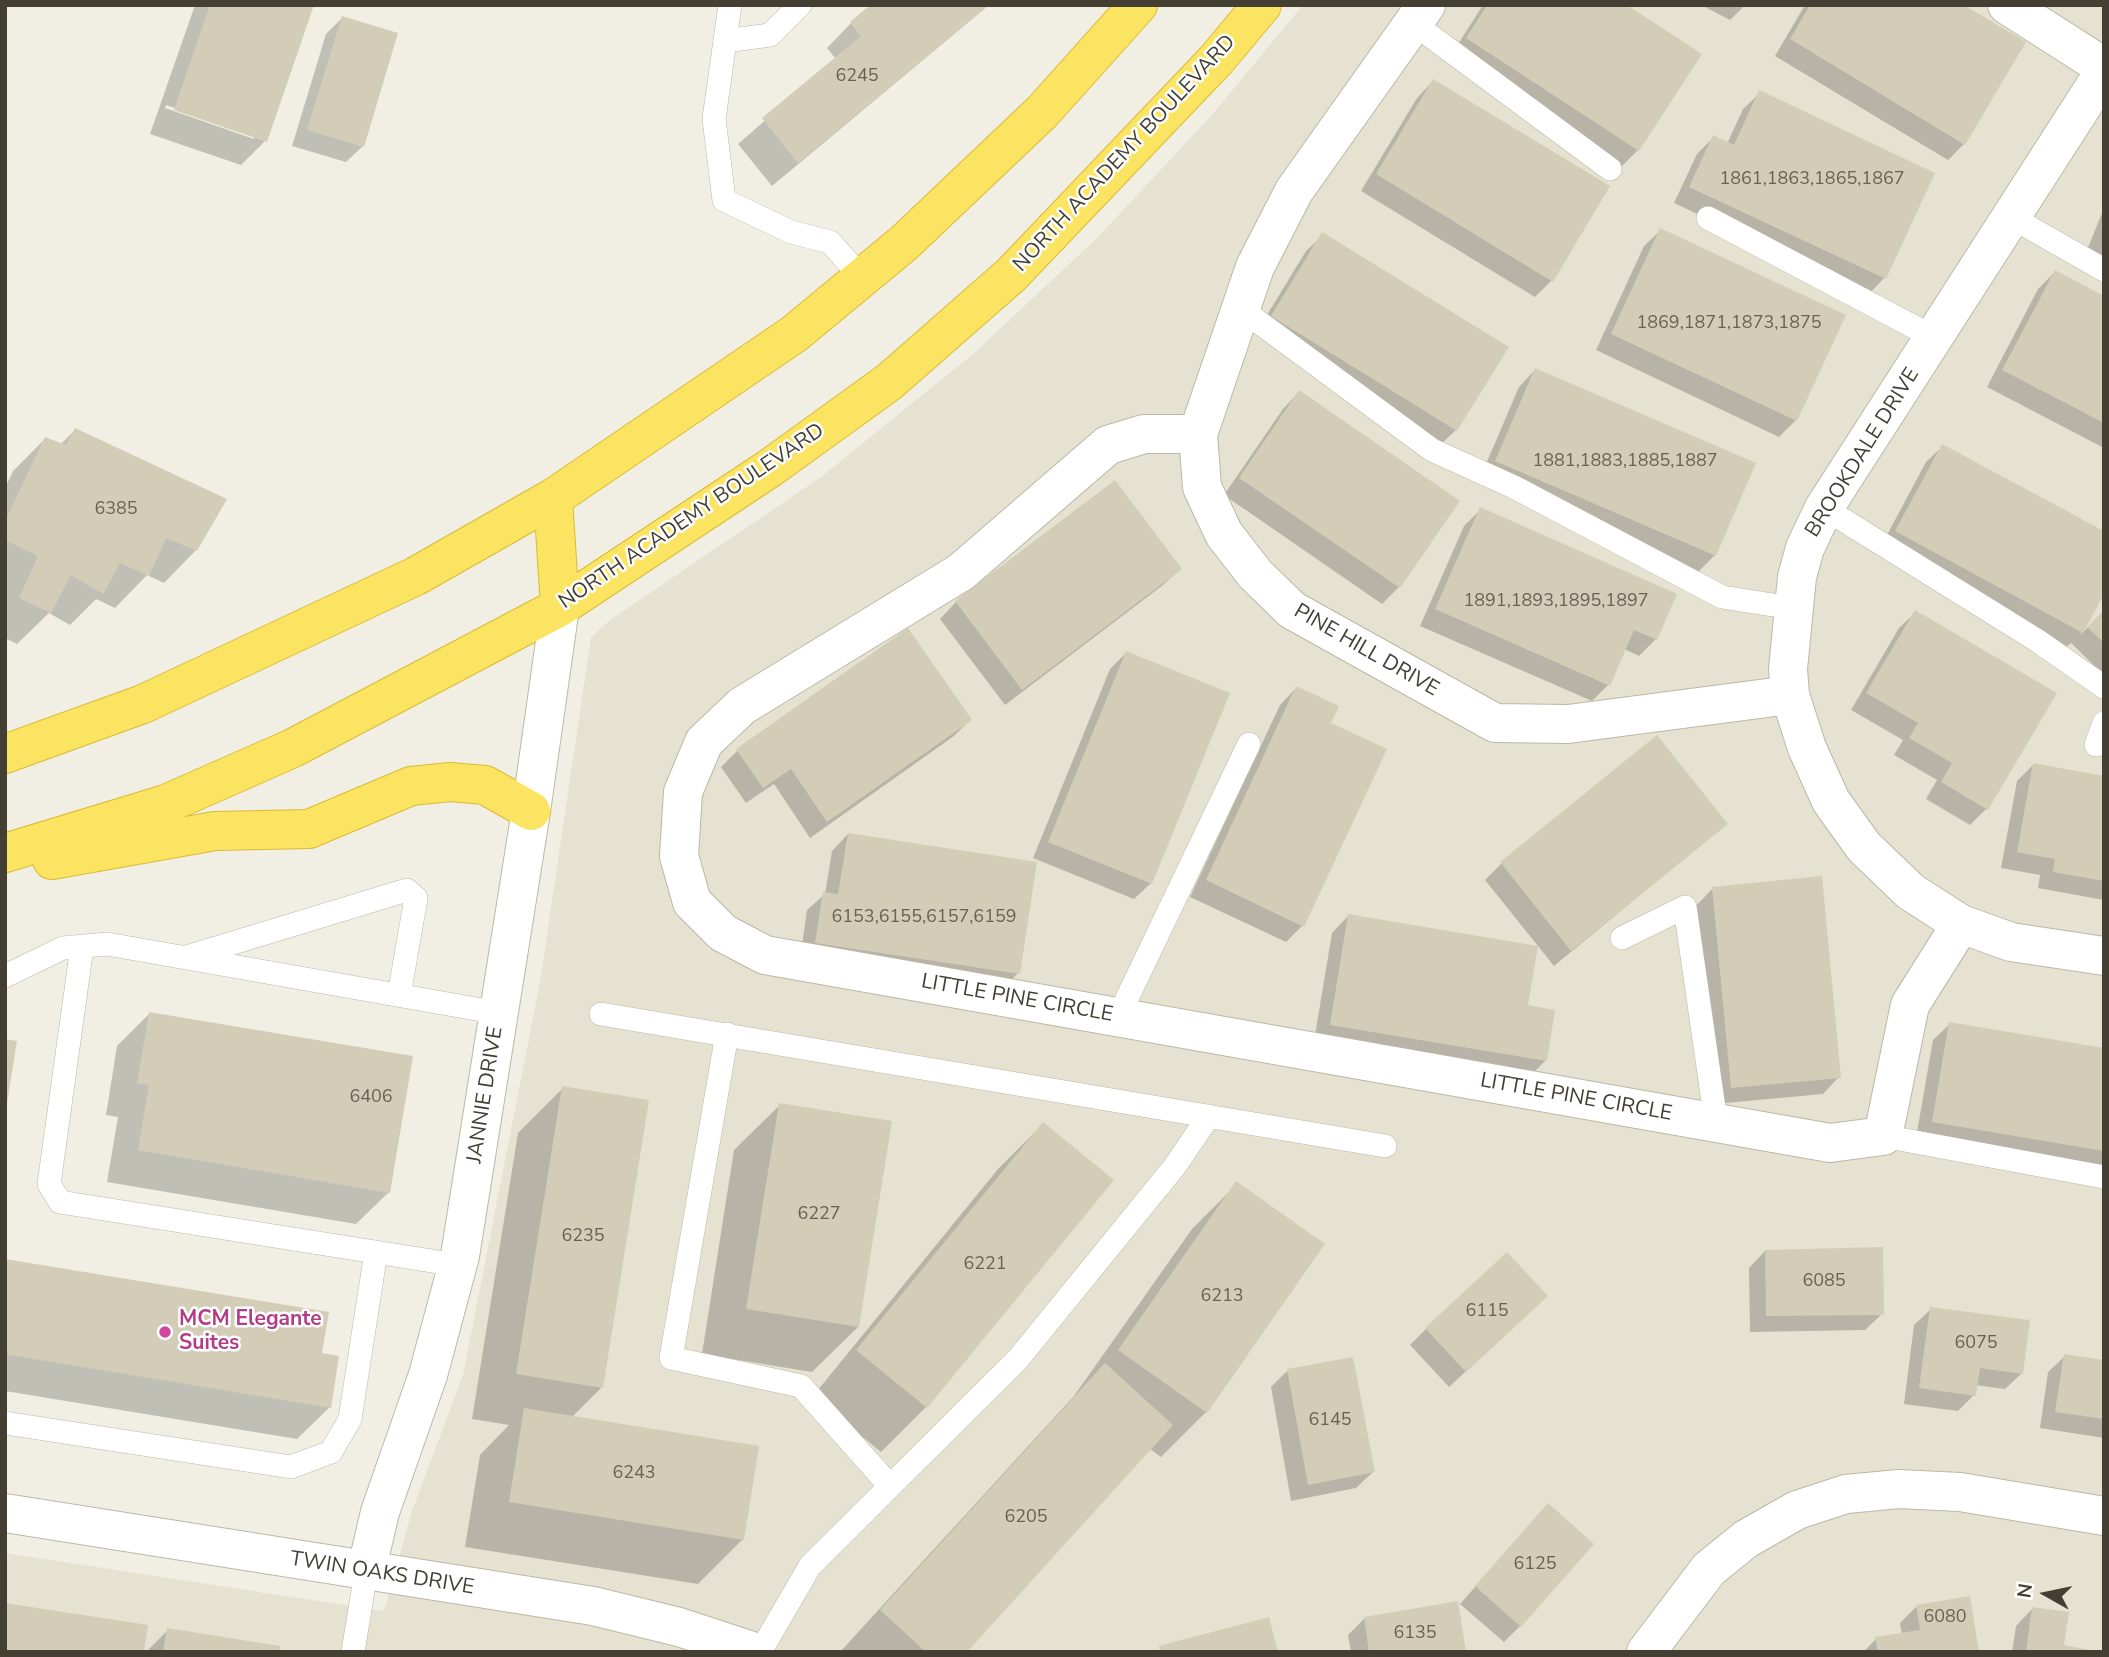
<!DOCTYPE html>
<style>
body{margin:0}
#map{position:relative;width:2109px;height:1657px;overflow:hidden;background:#f1efe3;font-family:"Nunito Sans",sans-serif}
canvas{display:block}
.frame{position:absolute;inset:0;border:7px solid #433f33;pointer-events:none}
.north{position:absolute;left:2011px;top:1559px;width:70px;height:70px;-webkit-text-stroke:5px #fff;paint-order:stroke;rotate:279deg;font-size:19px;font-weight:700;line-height:28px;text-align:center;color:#433f33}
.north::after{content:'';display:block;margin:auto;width:24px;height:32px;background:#433f33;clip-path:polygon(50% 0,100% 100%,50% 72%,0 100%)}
</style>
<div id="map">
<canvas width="2109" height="1657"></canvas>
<div class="frame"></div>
<div class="north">N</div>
</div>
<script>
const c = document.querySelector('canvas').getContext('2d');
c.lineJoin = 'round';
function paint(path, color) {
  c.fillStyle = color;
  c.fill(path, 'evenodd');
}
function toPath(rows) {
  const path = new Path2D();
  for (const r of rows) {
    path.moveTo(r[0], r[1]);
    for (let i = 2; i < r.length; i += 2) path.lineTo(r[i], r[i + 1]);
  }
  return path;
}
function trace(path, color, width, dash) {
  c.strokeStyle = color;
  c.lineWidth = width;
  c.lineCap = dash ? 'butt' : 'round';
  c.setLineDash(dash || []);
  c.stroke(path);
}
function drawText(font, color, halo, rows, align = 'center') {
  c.font = font + ' "Nunito Sans",sans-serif';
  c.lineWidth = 5;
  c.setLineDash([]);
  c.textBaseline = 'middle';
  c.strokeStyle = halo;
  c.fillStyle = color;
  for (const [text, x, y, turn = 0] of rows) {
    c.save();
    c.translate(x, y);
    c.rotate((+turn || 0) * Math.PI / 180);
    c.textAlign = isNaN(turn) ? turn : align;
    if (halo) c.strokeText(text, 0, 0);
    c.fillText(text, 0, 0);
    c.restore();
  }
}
paint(toPath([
 [1303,5,2097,5,2104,9,2104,1652,5,1652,5,1553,384,1611,412,1511,463,1375,540,982,591,637,610,620,821,477,973,354,1097,238,1211,116]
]), '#e5e2d1');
paint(toPath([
 [195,5,312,5,265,141,241,165,150,134],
 [166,105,254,135,254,139,165,108],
 [989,5,772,186,738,144,836,59,827,48,851,23],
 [1483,5,1623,5,1638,150,1622,166,1451,55],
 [1701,5,1745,5,1730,20],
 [1805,5,1961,5,1964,144,1948,160,1775,56],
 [342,18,363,146,346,162,292,146,326,34],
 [1433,81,1552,280,1535,297,1361,191,1417,98],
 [1760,93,1884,278,1868,295,1674,203,1697,154,1713,138,1727,144,1743,109],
 [2104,208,2104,268,2083,260],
 [1661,230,1796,420,1779,437,1596,350,1644,246],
 [1323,235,1456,430,1439,446,1256,333,1306,251],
 [2055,272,2104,298,2104,448,1987,387,2038,289],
 [1535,370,1754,464,1715,555,1698,572,1480,478,1519,387],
 [1299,392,1458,502,1399,587,1382,604,1224,495,1283,409],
 [75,430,196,550,164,583,147,575,115,608,96,599,70,625,49,613,17,644,5,638,5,488,13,471,45,439,60,445],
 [1943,446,2104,591,2080,635,2104,612,2104,675,2071,643,2065,648,1880,548,1926,462],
 [1480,510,1656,639,1639,656,1624,649,1608,685,1592,701,1420,626,1464,526],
 [1180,569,1163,585,1005,705,940,619,956,602],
 [1916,612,1987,808,1970,825,1926,799,1937,780,1894,755,1903,740,1851,710,1899,628],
 [1126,653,1151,883,1134,899,1033,858,1110,669],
 [1296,688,1328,724,1302,926,1286,942,1190,897,1280,705],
 [970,720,954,736,810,838,774,784,746,803,721,767,737,751],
 [2033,765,2104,778,2104,900,2038,888,2040,875,2001,868,2017,781],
 [1726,824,1554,966,1485,880,1502,863],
 [848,834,1018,973,1002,990,800,959,807,910,825,894,832,851],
 [1712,889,1839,1077,1823,1094,1715,1104,1696,906],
 [1348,916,1526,1007,1546,1060,1529,1077,1314,1041,1332,933],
 [149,1014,389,1192,356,1224,107,1182,118,1117,106,1115,117,1046],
 [1950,1024,2104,1050,2104,1169,1916,1138,1933,1040],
 [563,1088,601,1388,572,1417,743,1539,698,1584,465,1547,480,1455,509,1425,472,1419,518,1133],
 [780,1105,858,1327,812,1372,702,1354,734,1150],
 [1043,1124,1112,1181,926,1407,881,1452,813,1396,998,1169],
 [1237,1184,1206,1412,1161,1457,1149,1448,964,1652,840,1652,1074,1396,1192,1229],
 [1765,1251,1882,1314,1865,1330,1750,1332,1749,1268],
 [5,1261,320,1355,330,1407,297,1439,5,1391],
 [1931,1309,2022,1373,2005,1389,1975,1385,1974,1395,1958,1411,1904,1404,1914,1325],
 [1529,1313,1449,1387,1410,1345,1426,1329],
 [2065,1356,2104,1362,2104,1438,2040,1428,2048,1372],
 [1287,1371,1373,1472,1356,1488,1291,1501,1271,1387],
 [1548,1505,1520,1626,1504,1642,1460,1604],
 [1916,1607,1977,1652,1863,1652,1876,1639,1902,1635,1900,1623],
 [2032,1609,2062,1647,2098,1652,2012,1652,2016,1626],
 [1365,1618,1464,1652,1351,1652,1348,1635],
 [168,1630,277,1652,146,1652]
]), '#0003');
paint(toPath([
 [210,5,314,5,267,142,174,110],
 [870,5,989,5,798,163,762,118,861,36,850,22],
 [1487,5,1627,5,1702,54,1639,151,1466,38],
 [1810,5,1964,5,2026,42,1965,145,1790,39],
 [342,16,398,33,364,147,307,130],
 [1433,79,1610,186,1553,282,1376,174],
 [1759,90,1935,173,1886,279,1689,187,1713,135,1734,145],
 [1660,228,1846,315,1797,421,1611,334],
 [1322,232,1509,347,1457,431,1271,316],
 [2055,270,2104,296,2104,423,2002,370],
 [1535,368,1756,463,1716,556,1495,461],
 [1299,390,1460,501,1400,588,1239,478],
 [75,428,227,499,197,551,166,538,149,576,120,563,103,594,71,575,51,613,19,598,38,556,5,540,5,521,45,437,66,445],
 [1942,444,2104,531,2104,594,2083,633,1895,531],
 [1115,480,1182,569,1022,690,955,601],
 [1480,507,1677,594,1657,640,1634,630,1610,686,1435,609],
 [1915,610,2057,693,1988,810,1941,782,1952,763,1909,738,1918,723,1866,693],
 [2104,610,2104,643,2087,627],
 [908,628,972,720,827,822,791,769,763,788,736,749],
 [1126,651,1230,693,1152,884,1048,842],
 [1296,686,1339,706,1331,723,1387,749,1304,927,1206,880],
 [1657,735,1728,824,1571,951,1500,862],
 [2033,763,2104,776,2104,881,2053,872,2055,859,2017,852],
 [848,833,1037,862,1020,974,815,943,823,892,838,894],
 [1822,876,1841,1078,1731,1088,1712,887],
 [1348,914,1538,946,1528,1005,1555,1010,1547,1061,1330,1025],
 [149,1012,413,1056,390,1193,138,1150,149,1085,137,1083],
 [1949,1022,2104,1048,2104,1151,1932,1122],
 [5,1039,17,1041,7,1103,5,1103],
 [562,1086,649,1100,603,1388,516,1374],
 [779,1103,892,1121,859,1327,746,1309],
 [1043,1122,1114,1180,927,1408,856,1350],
 [1236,1181,1325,1244,1207,1413,1118,1350],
 [1883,1247,1884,1315,1766,1316,1765,1250],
 [1507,1252,1548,1296,1466,1372,1425,1328],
 [5,1259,329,1312,322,1353,339,1356,331,1408,5,1354],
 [1930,1307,2030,1320,2023,1374,1980,1368,1976,1396,1919,1388],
 [2064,1354,2104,1360,2104,1419,2055,1412],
 [1353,1357,1375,1472,1308,1485,1287,1369],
 [1105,1363,1173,1425,967,1652,926,1652,880,1610],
 [524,1408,759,1446,744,1540,509,1502],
 [1548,1503,1594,1544,1521,1627,1475,1586],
 [1970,1596,1979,1652,1878,1652,1875,1637,1920,1630,1916,1605],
 [1458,1601,1466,1652,1369,1652,1364,1617],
 [5,1603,148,1625,144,1652,5,1652],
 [2032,1607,2069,1612,2064,1645,2100,1652,2026,1652],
 [1269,1617,1278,1652,1160,1652,1159,1646],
 [167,1628,280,1646,279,1652,163,1652]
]), '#d3cdb8');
const lane = toPath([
 [730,5,714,119,724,200,791,232,830,242,862,278],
 [1413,23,1610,169],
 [725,41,770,35,800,5],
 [2011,217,2104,270],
 [1708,218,1935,338],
 [1241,309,1432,450,1514,487,1722,597,1792,608],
 [1824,508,2038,641,2104,687],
 [2096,745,2104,723],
 [1622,938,1685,907,1716,1122],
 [82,947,49,1184,60,1202,457,1265],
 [190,956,407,890,416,898,399,995],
 [5,976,63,948,107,944,499,1013],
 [601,1014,1385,1146],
 [1118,1017,1249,744],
 [727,1034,671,1358,801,1386,890,1486],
 [1883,1136,2104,1177],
 [5,1423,291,1467,331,1452,350,1419,376,1252],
 [353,1652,366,1572],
 [760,1652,810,1566,1018,1359,1175,1166,1209,1116]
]);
const street = toPath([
 [1426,5,1294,191,1255,267,1198,434,1202,487,1224,534,1255,574,1292,610,1495,723,1568,724,1790,695],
 [2007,5,2104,67],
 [2104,72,1824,508,1805,548,1797,577,1788,669,1790,695,1807,748,1831,801,1864,847,1911,892,1961,924,2011,942,2104,956],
 [1198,434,1144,434,1108,445,961,572,742,706,704,742,683,792,679,856,692,902,723,933,765,955,1830,1143,1883,1136,1910,1005,1961,924],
 [5,1513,593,1606,679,1627,755,1652],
 [366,1572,380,1512,428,1375,460,1256,531,811,560,607],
 [1646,1652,1709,1569,1746,1539,1797,1510,1846,1494,1899,1489,1960,1492,2104,1516]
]);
const highway = toPath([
 [553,498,560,607],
 [5,754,143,704,416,576,553,498,794,334,904,243,1042,112,1138,5],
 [5,853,166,804,293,748,560,607,770,468,889,382,1011,275,1216,60,1262,5],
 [52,860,215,831,309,829,411,786,450,782,485,785,531,811]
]);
trace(lane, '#bcb8a6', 24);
trace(street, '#bcb8a6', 40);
trace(highway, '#daba34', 40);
trace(lane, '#fff', 23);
trace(street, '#fff', 38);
trace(highway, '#fce463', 38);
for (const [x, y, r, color] of [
 [165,1332,7,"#d1479c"]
]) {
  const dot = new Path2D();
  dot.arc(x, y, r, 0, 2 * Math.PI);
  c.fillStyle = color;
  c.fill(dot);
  trace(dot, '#fff', 2.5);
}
drawText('18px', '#676254', null, [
 ["6245",857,77],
 ["1861,1863,1865,1867",1812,180],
 ["1869,1871,1873,1875",1729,324],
 ["1881,1883,1885,1887",1625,462],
 ["6385",116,510],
 ["1891,1893,1895,1897",1556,602],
 ["6153,6155,6157,6159",924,918],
 ["6406",371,1098],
 ["6227",819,1215],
 ["6235",583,1237],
 ["6221",985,1265],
 ["6085",1824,1282],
 ["6213",1222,1297],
 ["6115",1487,1312],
 ["6075",1976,1344],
 ["6145",1330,1421],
 ["6243",634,1474],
 ["6205",1026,1518],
 ["6125",1535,1565],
 ["6080",1945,1618],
 ["6135",1415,1634]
]);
drawText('21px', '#433f33', '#fff', [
 ["NORTH ACADEMY BOULEVARD",1125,154,-47],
 ["BROOKDALE DRIVE",1863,453,-58],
 ["NORTH ACADEMY BOULEVARD",692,517,-34],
 ["PINE HILL DRIVE",1366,651,30],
 ["LITTLE PINE CIRCLE",1017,999,10],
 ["JANNIE DRIVE",486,1095,-81],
 ["LITTLE PINE CIRCLE",1576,1098,10],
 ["TWIN OAKS DRIVE",382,1574,9]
]);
drawText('bold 21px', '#b23c85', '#fff', [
 ["MCM Elegante",179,1320],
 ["Suites",179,1344]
], 'left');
</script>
